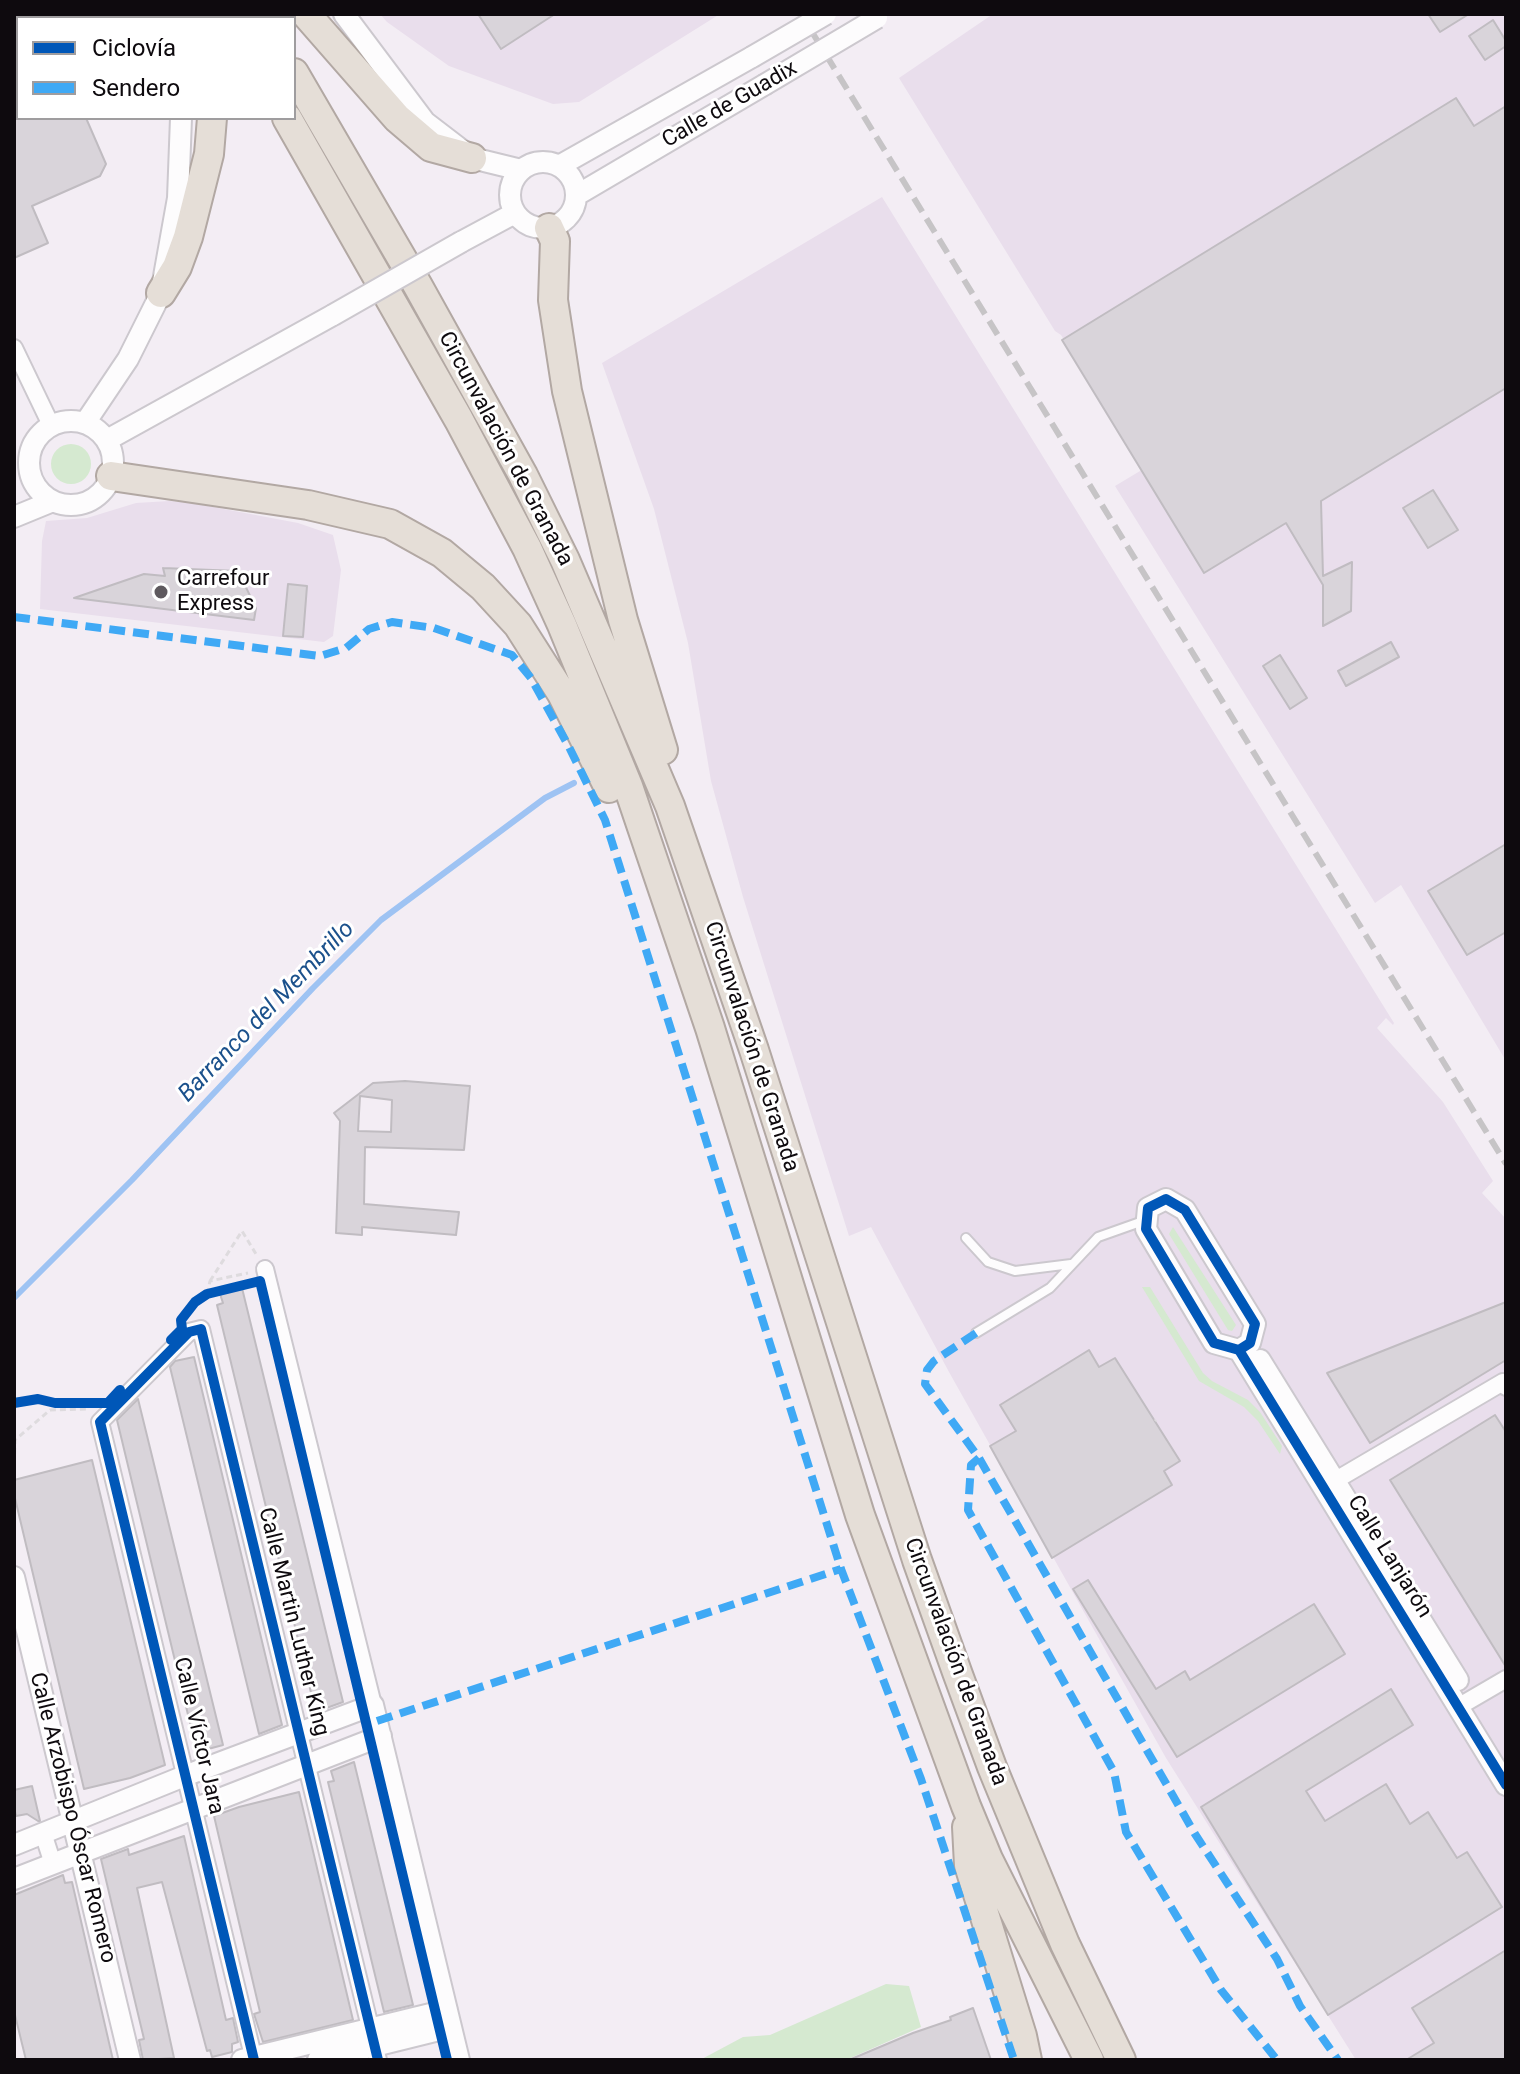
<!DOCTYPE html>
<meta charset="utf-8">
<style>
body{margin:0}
#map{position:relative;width:1520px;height:2074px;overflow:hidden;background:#f3edf4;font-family:Roboto,sans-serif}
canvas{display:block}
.frame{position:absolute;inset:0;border:16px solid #0e0a0e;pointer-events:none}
.legend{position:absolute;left:16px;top:16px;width:280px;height:104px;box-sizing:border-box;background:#fff;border:2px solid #9f9d9f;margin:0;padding:10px 14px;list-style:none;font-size:24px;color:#0e0a0e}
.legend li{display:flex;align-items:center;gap:16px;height:40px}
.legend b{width:40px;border:2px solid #9f9d9f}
</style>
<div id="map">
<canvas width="1520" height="2074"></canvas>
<div class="frame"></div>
<ul class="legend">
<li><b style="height:10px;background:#0057b8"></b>Ciclovía</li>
<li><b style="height:10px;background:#3fa9f5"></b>Sendero</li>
</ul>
</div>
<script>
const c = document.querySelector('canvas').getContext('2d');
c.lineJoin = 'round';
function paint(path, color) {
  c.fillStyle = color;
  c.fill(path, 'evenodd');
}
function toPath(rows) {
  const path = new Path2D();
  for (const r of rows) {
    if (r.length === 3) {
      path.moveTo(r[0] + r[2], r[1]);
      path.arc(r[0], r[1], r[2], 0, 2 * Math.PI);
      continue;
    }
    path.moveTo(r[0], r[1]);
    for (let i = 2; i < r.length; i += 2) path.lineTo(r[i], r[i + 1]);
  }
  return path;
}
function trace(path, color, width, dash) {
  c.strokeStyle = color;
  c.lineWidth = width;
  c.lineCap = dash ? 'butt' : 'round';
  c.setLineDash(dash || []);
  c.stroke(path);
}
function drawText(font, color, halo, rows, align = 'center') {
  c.font = font + ' Roboto,sans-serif';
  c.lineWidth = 6;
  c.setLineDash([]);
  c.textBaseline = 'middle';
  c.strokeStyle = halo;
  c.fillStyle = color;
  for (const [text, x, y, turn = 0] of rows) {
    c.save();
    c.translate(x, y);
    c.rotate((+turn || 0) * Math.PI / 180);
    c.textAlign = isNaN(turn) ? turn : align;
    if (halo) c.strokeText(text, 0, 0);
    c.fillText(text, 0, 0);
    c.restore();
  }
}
paint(toPath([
 [380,14,720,14,579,102,553,104,449,66,387,22],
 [993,14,1506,14,1506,1061,1401,885,1375,903,1115,486,1145,468,1061,335,1055,331,899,78],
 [882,197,1394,1023,1393,1025,1386,1018,1377,1028,1443,1102,1493,1181,1482,1193,1506,1219,1506,2060,1356,2060,1166,1758,949,1372,871,1227,849,1236,743,897,711,781,688,643,654,509,602,363],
 [170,501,192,503,298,523,333,535,341,570,333,636,324,642,40,609,42,541,46,521,87,518,136,503]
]), '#e9deec');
paint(toPath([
 [71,464,20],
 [1173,1227,1236,1325,1232,1331,1228,1330,1169,1234],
 [1142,1287,1150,1287,1203,1373,1212,1381,1248,1400,1260,1412,1282,1446,1280,1454,1258,1421,1244,1407,1199,1381],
 [886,1984,909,1986,921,2027,846,2060,700,2060,743,2037,770,2035]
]), '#d5e9d0');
trace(toPath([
 [14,1298,132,1180,313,988,381,920,545,798,574,783]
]), '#9ec3f3', 6);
const building = toPath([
 [478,14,555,14,501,49,478,14],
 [1428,14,1469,14,1440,32,1428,14],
 [1493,20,1506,41,1506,46,1485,60,1469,36,1493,20],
 [1456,98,1474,126,1506,106,1506,388,1321,501,1323,576,1352,562,1351,611,1323,626,1323,585,1286,523,1204,573,1062,340,1456,98],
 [14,118,86,118,106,164,100,176,32,206,48,243,14,258,14,118],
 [1433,490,1458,530,1428,548,1403,508,1433,490],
 [163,568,238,571,256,608,254,620,74,598,144,574,165,576,163,568],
 [288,584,307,586,303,637,283,636,288,584],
 [1391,642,1399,657,1346,686,1338,671,1391,642],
 [1280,655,1307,698,1290,709,1263,666,1280,655],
 [1506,844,1506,932,1467,955,1428,891,1506,844],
 [405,1081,470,1086,464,1150,365,1147,364,1204,459,1212,456,1235,362,1227,362,1235,336,1233,340,1121,334,1113,373,1083,405,1081],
 [360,1096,392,1100,391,1132,358,1131,360,1096],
 [242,1288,343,1702,321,1710,318,1700,313,1701,217,1305,223,1303,220,1294,242,1288],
 [1506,1302,1506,1360,1370,1443,1327,1373,1506,1302],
 [1089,1350,1099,1367,1115,1358,1180,1461,1164,1471,1172,1485,1052,1558,990,1446,1016,1431,1000,1405,1089,1350],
 [194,1357,282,1725,259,1734,170,1367,175,1361,194,1357],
 [138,1399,223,1745,197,1752,117,1420,138,1399],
 [1495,1415,1506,1432,1506,1667,1390,1480,1495,1415],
 [92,1460,165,1765,130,1778,84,1789,14,1494,14,1480,92,1460],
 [1088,1580,1156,1689,1185,1671,1190,1680,1314,1604,1345,1654,1177,1757,1073,1589,1088,1580],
 [1391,1689,1413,1725,1306,1791,1325,1821,1386,1784,1410,1824,1428,1812,1457,1858,1467,1852,1502,1907,1328,2015,1201,1807,1391,1689],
 [354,1762,413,2005,384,2012,328,1782,334,1781,331,1771,354,1762],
 [32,1786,40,1821,38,1821,27,1814,16,1816,14,1807,14,1790,32,1786],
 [299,1792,353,2020,263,2042,254,2014,260,2012,214,1816,239,1807,299,1792],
 [184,1836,226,2020,233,2018,238,2042,232,2044,232,2052,212,2057,210,2050,207,2051,162,1882,137,1888,174,2058,143,2060,139,2040,144,2039,101,1859,128,1849,129,1855,184,1836],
 [63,1875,65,1883,72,1882,113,2060,26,2060,14,2011,14,1895,63,1875],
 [1506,1950,1506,2060,1406,2060,1434,2043,1412,2008,1506,1950],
 [973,2008,991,2060,849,2060,913,2033,951,2020,950,2017,973,2008]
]);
paint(building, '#d9d4da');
trace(building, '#c0bcc1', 2);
const service = toPath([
 [966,1238,988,1262,1015,1271,1071,1264],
 [976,1333,1050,1288,1098,1237,1146,1220]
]);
const minor = toPath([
 [14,348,51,425],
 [265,1269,373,1705],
 [1336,1480,1503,1382,1506,1387],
 [1458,1707,1506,1679],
 [43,1833,53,1864],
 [254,2060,100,1422,189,1332,201,1329,378,2060]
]);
const tertiary = toPath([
 [171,14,172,18],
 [344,14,425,122,472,158,521,170],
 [543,195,33],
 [559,166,752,57],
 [577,195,764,85],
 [461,242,515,213],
 [71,463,42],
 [85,423,128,359,161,293,178,198,181,118],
 [107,440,333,315],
 [14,517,53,501],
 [1239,1350,1250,1343,1255,1324,1185,1210,1166,1199,1148,1208,1146,1229,1214,1343,1239,1350,1506,1785],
 [1260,1360,1458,1680],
 [14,1577,130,2060],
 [14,1845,187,1775,373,1705,459,2060],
 [14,1879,381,1736],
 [242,2060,447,2010],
 [318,2060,451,2027]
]);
const motorway = toPath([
 [198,14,199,18],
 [228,14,230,18],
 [260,14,262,18],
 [306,14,397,118,431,147,472,158],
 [294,73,418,286,523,475,565,560,670,806,754,1050,917,1560,957,1672,992,1767,1065,1944,1121,2060],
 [287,118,459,420,527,548,562,625,628,786,710,1028,860,1515,966,1806,988,1859,1089,2060],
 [549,228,555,241,553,300,567,391,623,620,663,750],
 [161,293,177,267,188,237,209,154,212,118],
 [111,476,308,505,390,524,442,553,483,587,518,625,562,694,609,788],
 [967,1827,969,1865,1022,2036,1027,2060]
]);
trace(service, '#ccc8ce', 12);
trace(minor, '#ccc8ce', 20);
trace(tertiary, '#ccc8ce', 24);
trace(motorway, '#b2a8a3', 32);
trace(toPath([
 [210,1281,242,1231,256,1254],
 [207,1294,210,1281,248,1273],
 [1155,1421,1156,1420],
 [14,1474,15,1440,50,1410,86,1409]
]), '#dedbde', 3, [6, 4]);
trace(service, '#fdfcfd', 8);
trace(minor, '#fdfcfd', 16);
trace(tertiary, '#fdfcfd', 20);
trace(motorway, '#e5ded7', 28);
trace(toPath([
 [801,14,1506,1164]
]), '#c6c4c6', 6, [16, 8]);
const tertiaryBridge = toPath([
 [752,57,826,14],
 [764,85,877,18],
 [333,315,461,242]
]);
trace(tertiaryBridge, '#ccc8ce', 24, []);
trace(tertiaryBridge, '#fdfcfd', 20);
trace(toPath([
 [14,617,320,656,346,648,369,629,392,622,434,628,512,655,531,678,569,747,605,820,841,1569,921,1779,1014,2060],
 [976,1333,934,1361,927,1370,925,1384,979,1458,1195,1834,1277,1959,1300,2006,1338,2060],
 [979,1458,971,1465,968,1510,1114,1772,1126,1832,1221,1990,1277,2060],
 [377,1721,841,1569]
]), '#3fa9f5', 8, [16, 8]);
trace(toPath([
 [171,1340,182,1329,181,1320,195,1302,207,1294,260,1281,447,2060],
 [1239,1350,1250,1343,1255,1324,1185,1210,1166,1199,1148,1208,1146,1229,1214,1343,1239,1350,1506,1785],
 [14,1403,38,1399,55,1403,108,1403,120,1390],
 [254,2060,100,1422,189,1332,201,1329,378,2060]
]), '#0057b8', 10);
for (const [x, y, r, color] of [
 [161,592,8,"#5e595e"]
]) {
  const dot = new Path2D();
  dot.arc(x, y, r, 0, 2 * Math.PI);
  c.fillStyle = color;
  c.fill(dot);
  trace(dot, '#fff', 3);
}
drawText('22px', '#0e0a0e', '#fff', [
 ["Calle de Guadix",730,105,-30],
 ["Circunvalación de Granada",505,449,62],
 ["Circunvalación de Granada",751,1047,72],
 ["Calle Lanjarón",1389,1557,58],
 ["Calle Martin Luther King",293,1622,76],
 ["Circunvalación de Granada",955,1662,70],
 ["Calle Víctor Jara",198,1736,77],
 ["Calle Arzobispo Óscar Romero",72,1818,76]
]);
drawText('22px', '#0e0a0e', '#fff', [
 ["Carrefour",177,579],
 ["Express",177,604]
], 'left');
drawText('italic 24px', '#1b518c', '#fff', [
 ["Barranco del Membrillo",267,1012,-46]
]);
</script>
